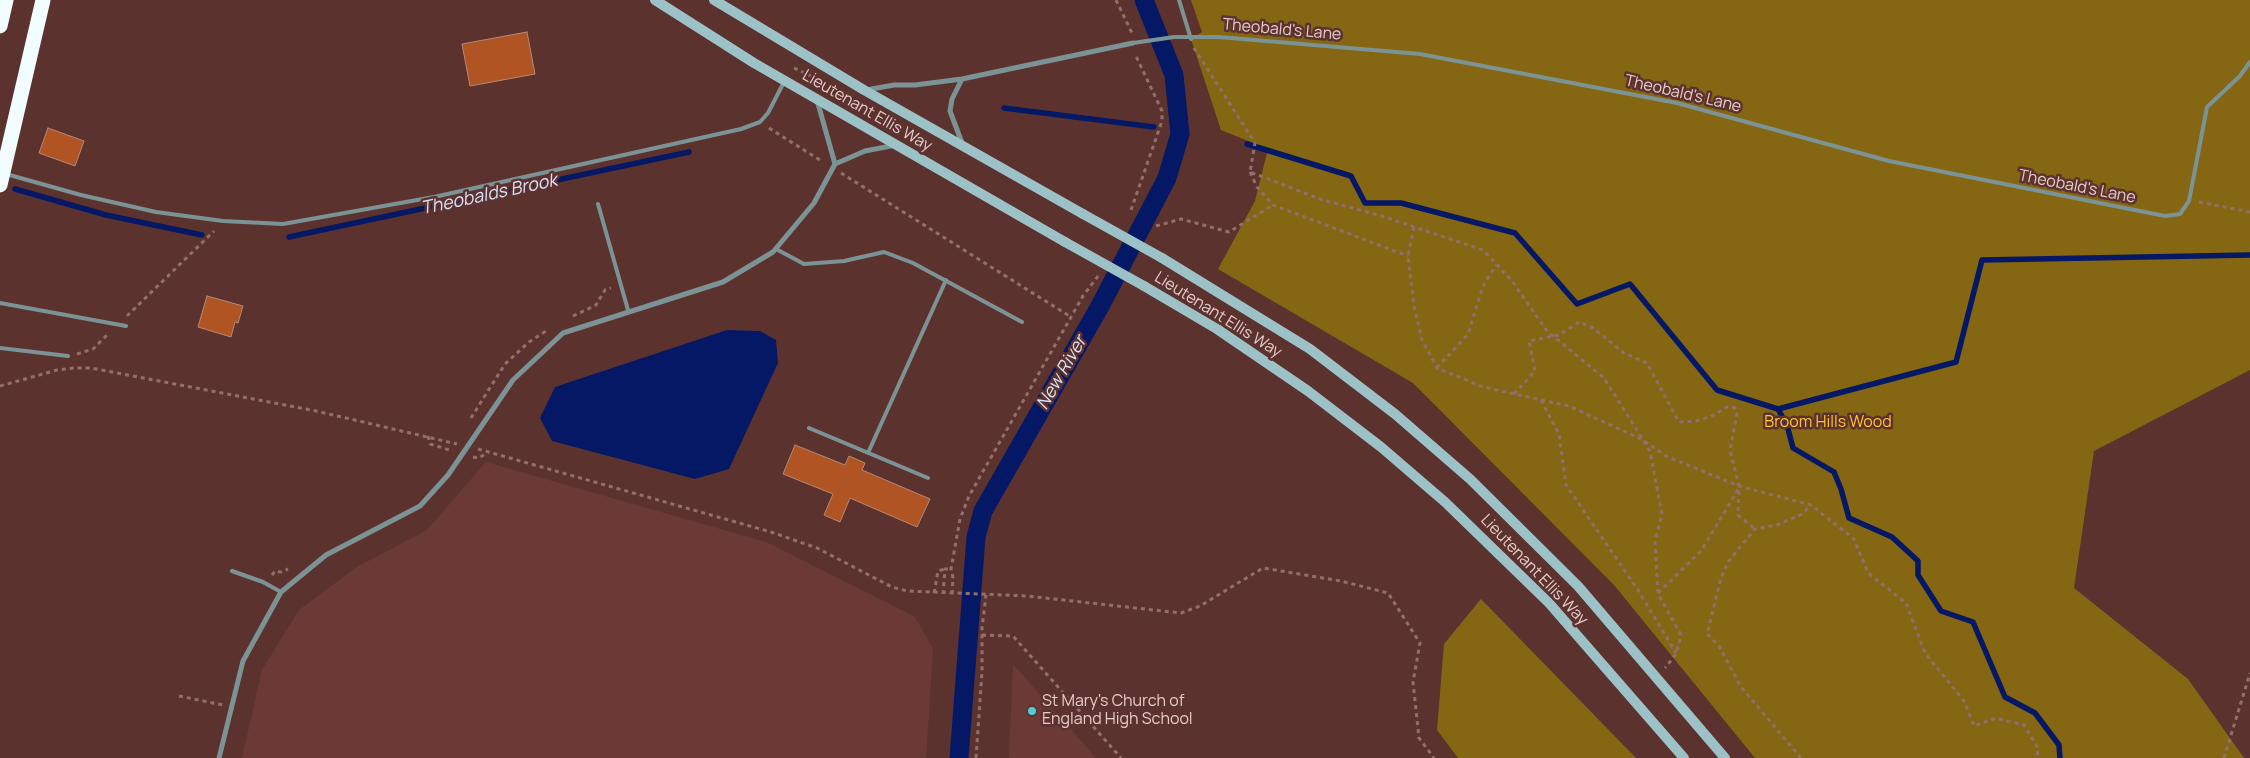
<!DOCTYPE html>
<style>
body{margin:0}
canvas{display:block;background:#5c322f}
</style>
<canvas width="2250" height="758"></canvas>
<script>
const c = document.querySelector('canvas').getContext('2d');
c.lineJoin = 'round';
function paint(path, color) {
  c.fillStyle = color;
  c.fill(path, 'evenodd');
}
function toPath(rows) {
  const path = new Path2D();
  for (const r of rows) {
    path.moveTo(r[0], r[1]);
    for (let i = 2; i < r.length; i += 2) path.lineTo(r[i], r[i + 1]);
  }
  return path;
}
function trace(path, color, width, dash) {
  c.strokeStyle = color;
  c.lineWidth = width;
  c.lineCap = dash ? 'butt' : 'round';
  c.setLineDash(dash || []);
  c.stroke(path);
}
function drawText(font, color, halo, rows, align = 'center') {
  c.font = font + ' Manrope,sans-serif';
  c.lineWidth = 5;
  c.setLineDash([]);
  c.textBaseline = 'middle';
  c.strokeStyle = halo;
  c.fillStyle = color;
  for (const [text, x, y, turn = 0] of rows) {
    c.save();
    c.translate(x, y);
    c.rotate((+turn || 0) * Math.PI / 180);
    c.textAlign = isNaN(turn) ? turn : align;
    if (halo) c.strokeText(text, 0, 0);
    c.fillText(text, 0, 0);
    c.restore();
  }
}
paint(toPath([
 [486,462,766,542,915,617,933,649,926,758,242,758,262,670,299,610,357,567,427,530],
 [1013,664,1096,758,1009,758]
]), '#6b3a37');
paint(toPath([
 [1191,0,2250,0,2250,370,2094,451,2074,588,2188,679,2244,758,1755,758,1614,585,1413,383,1218,269,1255,201,1268,149,1221,130,1191,39,1202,32],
 [1481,599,1636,758,1458,758,1437,730,1444,644]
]), '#856612');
paint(toPath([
 [727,330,760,331,776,340,778,363,729,469,695,479,552,441,540,418,555,387]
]), '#051865');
trace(toPath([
 [1004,108,1154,127],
 [1247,144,1351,176,1365,203,1401,203,1515,233,1577,304,1630,284,1717,390,1778,409,1787,425,1793,448,1834,472,1841,489,1849,518,1892,537,1918,561,1918,575,1941,611,1973,622,2005,697,2035,713,2059,745,2060,758],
 [15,189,106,215,202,235],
 [289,237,689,152],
 [1778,409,1956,362,1982,260,2250,255]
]), '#051865', 5.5);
trace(toPath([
 [959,758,976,537,983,511,1099,308,1167,178,1180,134,1174,75,1144,0]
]), '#051865', 19);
const building = toPath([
 [527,32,535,74,470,86,462,44,527,32],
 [48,128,84,141,75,166,39,153,48,128],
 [207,296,243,306,238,323,235,322,231,337,198,327,207,296],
 [795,445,845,465,849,456,865,463,862,470,930,499,917,527,850,498,840,522,824,515,833,494,783,474,795,445]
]);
paint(building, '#b15423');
trace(building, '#b58975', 1);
trace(toPath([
 [1116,0,1132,33],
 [1194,48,1255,143,1250,172,1320,199,1385,217,1483,250,1512,281,1547,331,1604,378,1650,451,1662,515,1655,541,1658,594,1681,635,1676,654,1665,668],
 [794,68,811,76],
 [769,128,823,162],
 [1250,172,1257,187,1273,205,1408,256],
 [841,173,1071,317],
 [2199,202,2250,212],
 [1131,210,1162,121,1162,111,1135,54],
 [1156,226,1181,219,1229,232,1273,205],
 [1414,227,1408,256,1414,306,1422,340,1437,368,1483,387,1569,406,1643,440,1666,456,1739,486,1811,505,1854,539,1868,573,1906,603,1925,653,1964,701,1974,726,1996,718,2024,725,2038,748,2037,758],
 [127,316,214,231],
 [573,316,596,305,605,290,611,288],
 [77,354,93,349,108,334],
 [1437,368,1468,334,1483,286,1496,265],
 [0,386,57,370,73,368,91,368,316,411,457,444],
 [1514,394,1535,371,1529,341,1559,335,1579,322,1593,328,1624,353,1647,363,1679,422,1696,421,1712,416,1727,407,1734,407,1737,414,1730,450,1739,486,1738,515,1755,529],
 [1541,400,1559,434,1566,485,1638,590,1676,653],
 [471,418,505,364,529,342,546,331],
 [428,436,430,444,453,451],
 [478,449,771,532,817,548,892,587,907,591,1027,596,1181,613,1200,606,1263,568,1341,581,1388,593,1420,643,1413,682,1419,738,1434,758],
 [473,457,479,458,488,452],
 [272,575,275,571,281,572,288,569],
 [934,593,938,571,945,569],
 [1658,593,1701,551,1739,488],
 [943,594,945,569,951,569],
 [952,594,953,578,951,569,960,519,969,496,1083,296,1098,276],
 [982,635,1013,636,1121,758],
 [179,696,223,705],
 [976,758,982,672,982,628,986,595],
 [1801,758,1741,687,1719,646,1707,634,1721,578,1728,562,1755,529,1777,525,1802,514,1811,505],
 [2224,758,2250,673]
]), '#936f6c', 3, [4, 4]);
trace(toPath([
 [1179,0,1191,39],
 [1133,43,1174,37,1219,37,1420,54,1677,103,1889,161,2165,216,2180,214,2189,201,2207,107,2240,76,2250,62],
 [6,174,81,195,156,212,223,221,283,224,434,197,741,129,760,122,768,113,784,82],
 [598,204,628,310],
 [776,249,804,264,844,261,884,252,913,263,1022,322],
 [0,303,126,326],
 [0,348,68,356],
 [809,428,928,478],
 [868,453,946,280],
 [232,571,263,582,281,592]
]), '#7c9396', 4);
trace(toPath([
 [866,90,894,85,915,85,962,79,1133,43],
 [817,100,835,164],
 [962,143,950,111,952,99,962,79],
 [219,758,243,661,281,592,326,555,420,506,448,475,513,380,563,333,723,282,773,252,814,203,835,164,865,151,896,145]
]), '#7c9396', 5);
trace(toPath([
 [655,0,754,63,1065,242],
 [714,0,864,90,1083,214],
 [1162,258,1310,349,1395,414,1470,479,1578,586,1725,758],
 [1144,286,1217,329,1308,391,1381,447,1445,502,1549,603,1684,758]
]), '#9cc2c7', 10);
trace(toPath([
 [0,26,6,0],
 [0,185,43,0]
]), '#f2fdff', 15);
trace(toPath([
 [1083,214,1162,258],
 [1065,242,1144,286]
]), '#9cc2c7', 10);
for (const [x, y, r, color] of [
 [1032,711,5,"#52cbd8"]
]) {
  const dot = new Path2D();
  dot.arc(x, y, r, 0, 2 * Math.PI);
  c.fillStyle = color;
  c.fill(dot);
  trace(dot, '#5c322f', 2);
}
drawText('16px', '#e6cbc8', '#5c322f', [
 ["Theobald's Lane",1282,30,5],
 ["Theobald's Lane",1683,94,13],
 ["Lieutenant Ellis Way",867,111,30],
 ["Theobald's Lane",2077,187,11],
 ["Lieutenant Ellis Way",1218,315,32],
 ["Lieutenant Ellis Way",1534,570,46]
]);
drawText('16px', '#ffc42a', '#5c322f', [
 ["Broom Hills Wood",1828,423]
]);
drawText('16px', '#e6cbc8', '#5c322f', [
 ["St Mary's Church of",1042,702],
 ["England High School",1042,720]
], 'left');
drawText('italic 18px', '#d7e1f8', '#5c322f', [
 ["Theobalds Brook",489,195,-12],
 ["New River",1062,373,-60]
]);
</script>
